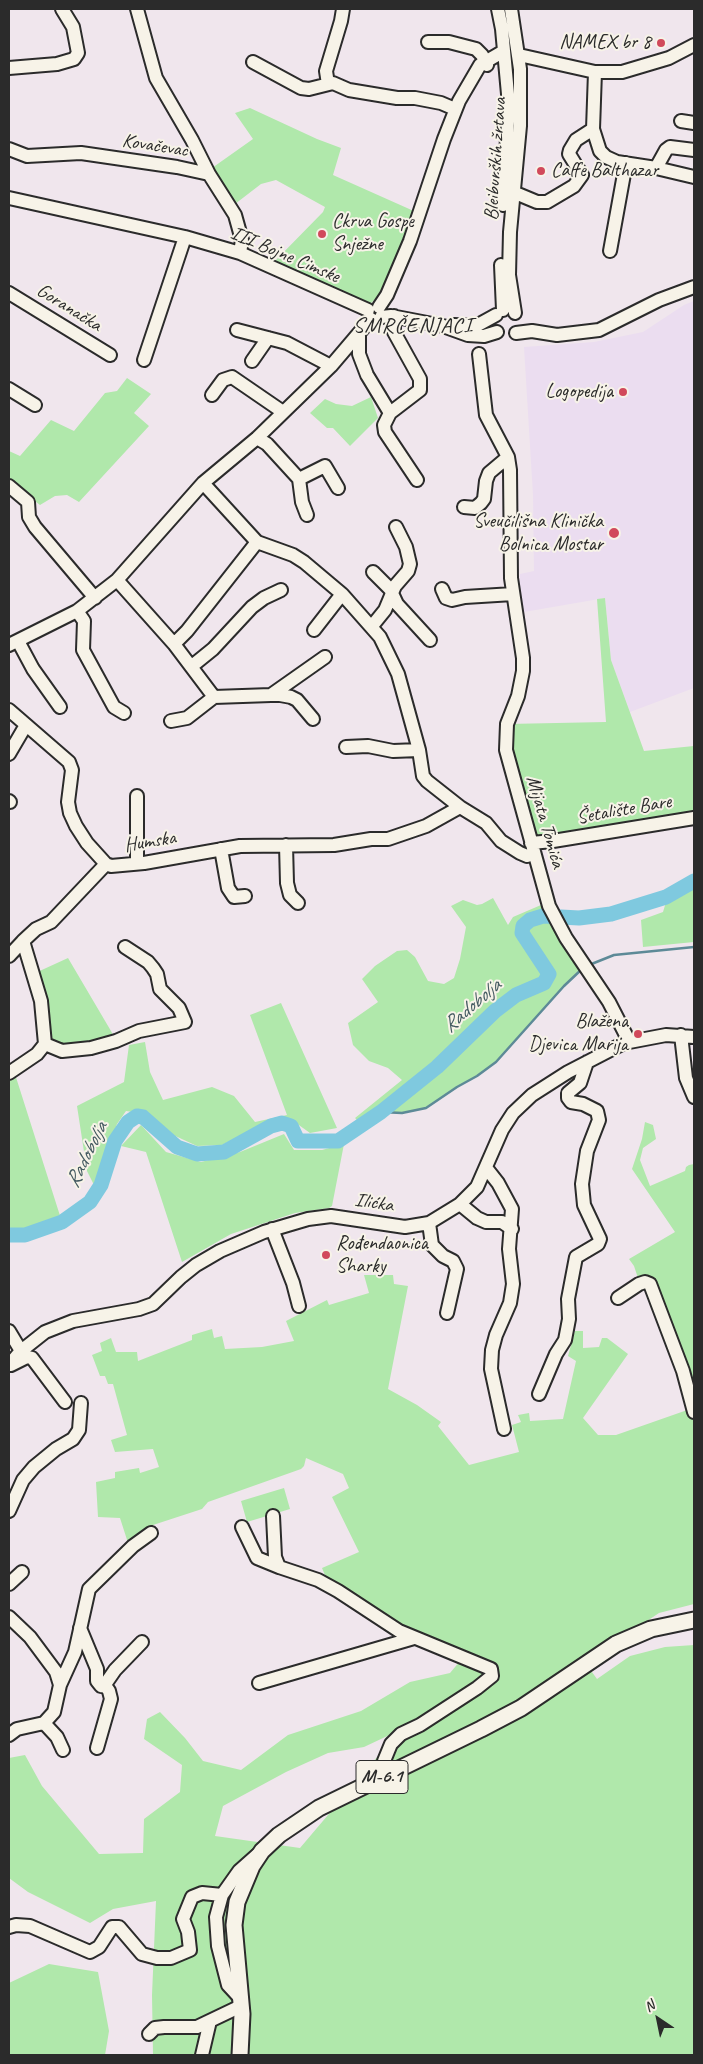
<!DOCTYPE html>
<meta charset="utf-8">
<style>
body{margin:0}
#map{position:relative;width:703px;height:2064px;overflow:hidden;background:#f0e6ed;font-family:Caveat,sans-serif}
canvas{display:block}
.frame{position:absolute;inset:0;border:10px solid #2b2b2b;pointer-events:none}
.north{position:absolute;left:633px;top:1994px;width:50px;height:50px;-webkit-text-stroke:4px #f7f3e8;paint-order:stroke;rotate:326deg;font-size:14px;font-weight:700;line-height:20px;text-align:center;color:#2b2b2b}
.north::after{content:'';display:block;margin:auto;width:18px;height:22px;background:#2b2b2b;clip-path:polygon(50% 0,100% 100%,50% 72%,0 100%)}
</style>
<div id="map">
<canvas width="703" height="2064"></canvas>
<div class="frame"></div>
<div class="north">N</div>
</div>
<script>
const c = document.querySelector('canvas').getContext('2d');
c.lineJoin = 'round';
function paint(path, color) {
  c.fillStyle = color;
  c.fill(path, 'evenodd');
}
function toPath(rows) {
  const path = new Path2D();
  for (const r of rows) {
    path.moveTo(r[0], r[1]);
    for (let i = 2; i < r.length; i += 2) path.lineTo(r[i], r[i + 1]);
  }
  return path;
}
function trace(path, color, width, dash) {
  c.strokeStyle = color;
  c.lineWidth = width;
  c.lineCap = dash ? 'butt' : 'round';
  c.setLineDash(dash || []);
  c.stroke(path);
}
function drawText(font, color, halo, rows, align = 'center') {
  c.font = font + ' Caveat,sans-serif';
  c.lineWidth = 4;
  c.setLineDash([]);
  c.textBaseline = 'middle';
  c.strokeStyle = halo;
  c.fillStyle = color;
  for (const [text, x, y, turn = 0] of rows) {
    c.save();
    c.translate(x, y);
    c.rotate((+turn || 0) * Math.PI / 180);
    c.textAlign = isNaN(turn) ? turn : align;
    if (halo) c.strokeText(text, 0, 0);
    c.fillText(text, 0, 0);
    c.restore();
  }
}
paint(toPath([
 [694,301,694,688,630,712,611,660,605,598,524,612,519,586,520,574,534,571,533,495,524,347,594,342,643,332,684,305]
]), '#ebddf0');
paint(toPath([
 [250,108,317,139,341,148,333,175,416,212,387,288,370,304,351,299,275,261,323,212,325,207,276,180,261,184,235,204,212,168,253,139,235,113],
 [127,378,151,394,134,413,149,426,79,502,67,495,55,496,40,505,9,481,9,451,20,456,51,420,74,431,105,393,117,391],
 [371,397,378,418,350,446,333,428,327,428,310,413,325,399,336,404,352,406],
 [605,598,611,660,644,751,694,746,694,818,531,843,507,724,606,722,597,599],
 [694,885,694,942,643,947,641,920,663,912,666,902],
 [493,898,508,925,513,917,541,905,543,916,551,916,584,968,564,986,496,1062,477,1076,456,1087,426,1108,402,1113,381,1112,362,1125,355,1118,402,1080,388,1068,369,1061,353,1045,348,1023,378,1002,362,979,375,966,397,951,407,950,415,957,428,981,444,984,454,978,460,959,466,927,451,906,463,900,477,905,482,904],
 [68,958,111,1031,116,1041,52,1046,33,974],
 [281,1003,337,1128,310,1133,296,1123,283,1119,257,1127,222,1145,197,1146,171,1134,147,1114,126,1111,117,1124,95,1187,87,1171,77,1106,124,1082,129,1045,145,1042,150,1072,163,1100,212,1087,234,1096,255,1122,287,1115,250,1015],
 [14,1071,62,1222,25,1235,9,1235,9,1073],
 [645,1122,653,1125,656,1139,643,1148,640,1160,650,1186,685,1171,686,1167,689,1165,694,1164,694,1604,659,1613,641,1625,612,1638,581,1657,597,1679,630,1656,665,1647,694,1645,694,2055,153,2055,152,1995,156,1901,113,1909,90,1923,28,1892,9,1878,9,1758,25,1755,42,1786,99,1854,143,1853,144,1819,180,1792,182,1765,144,1739,147,1719,160,1712,185,1738,203,1761,241,1770,288,1735,361,1711,410,1682,450,1673,460,1661,331,1590,322,1568,359,1552,332,1497,349,1488,343,1474,306,1458,304,1466,301,1469,208,1502,202,1509,153,1525,129,1546,120,1518,98,1517,96,1482,115,1478,115,1472,139,1468,140,1473,159,1467,153,1449,115,1452,111,1440,127,1435,113,1384,108,1384,105,1376,100,1376,92,1355,102,1351,100,1343,111,1338,116,1352,137,1352,138,1361,192,1340,192,1335,212,1329,214,1338,222,1336,225,1349,262,1347,294,1341,286,1321,327,1300,329,1305,369,1293,364,1275,393,1275,394,1284,408,1286,388,1389,417,1405,441,1422,438,1426,469,1465,519,1452,512,1425,521,1422,518,1415,529,1413,530,1421,563,1419,576,1361,568,1356,575,1331,583,1331,583,1348,599,1347,602,1338,607,1338,628,1354,583,1418,598,1435,616,1435,693,1408,658,1301,639,1281,634,1266,629,1259,675,1232,632,1169,642,1139],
 [400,1730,300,1848,215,1836,223,1806,286,1772,328,1753,364,1747],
 [141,1125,166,1152,201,1162,240,1152,284,1134,294,1150,322,1150,344,1144,332,1206,329,1208,295,1213,231,1234,182,1262,146,1152,121,1146],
 [284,1488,290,1509,247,1522,241,1501],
 [49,1964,98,1972,109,2031,105,2055,9,2055,9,1983]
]), '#b0e8ab');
trace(toPath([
 [589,965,614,955,694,947],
 [381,1112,402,1113,426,1108,457,1087,477,1076,496,1062,564,986,582,969]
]), '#5d8a97', 2.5);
trace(toPath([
 [9,1235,25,1235,62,1222,90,1202,101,1185,115,1141,128,1122,137,1116,143,1117,177,1147,197,1154,224,1152,271,1126,282,1123,291,1126,298,1141,338,1141,381,1112,437,1067,495,1011,516,995,544,983,549,974,522,933,523,926,530,920,543,916,579,918,611,914,666,897,694,881]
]), '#7fc9df', 15);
const minor = toPath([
 [137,9,156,78,192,140,209,174],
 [498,9,502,29,509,105,503,205],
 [511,9,520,69,520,126,510,232,509,275,515,313],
 [428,42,449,42,476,49,482,55,487,65],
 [519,55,595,72,622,72,669,58,694,45],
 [253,62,301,88,309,89,333,83,349,90,397,98,415,98,441,103,455,109],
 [9,68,57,64,74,59,78,53,73,27,62,9],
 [595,72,593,129,600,151,606,157,617,162,656,168,694,177],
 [328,84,326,71,341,21,343,9],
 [681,121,694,123],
 [9,149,27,156,81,153,177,167,209,174,235,215,242,240,240,253],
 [656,168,666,150,670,147,694,150],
 [513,192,537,202,547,202,574,186,582,175,569,154,570,150,576,140,593,129],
 [9,198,185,237,240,253,368,310],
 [610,251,626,163],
 [501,265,503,310],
 [9,293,110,355],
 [379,307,387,295,410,241,444,139,459,101,480,65,504,51],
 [381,317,391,316,443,326,468,335,484,336,497,332],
 [454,325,476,326,496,315],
 [237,330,287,343,331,366],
 [516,333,532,331,557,335,599,330,659,300,694,287],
 [359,336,359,354,367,375,390,413,384,425,385,432,417,480],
 [479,354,486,415,508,457,510,470,511,578,523,658,523,671,518,696,507,724,506,750,549,906,566,938,609,1002,629,1041],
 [144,360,185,237],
 [252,361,268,338],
 [9,389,35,405],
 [212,395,223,380,232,377,283,412],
 [390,413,420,390,420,379,394,332,394,316],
 [257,438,267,444,299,479,325,466,338,488],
 [299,479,302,502,307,515],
 [203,483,257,542,293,555,304,562,342,594,380,637,398,674,419,750,423,776,427,781,460,807,486,823,501,841,520,853,527,856,533,854],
 [9,486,28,502,29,517,35,527,95,598],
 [464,507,475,508,481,503,484,499,486,481,489,473,508,457],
 [373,572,390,589,397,604,430,640],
 [117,580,174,644,214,697],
 [442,589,446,598,452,600,465,597,513,594],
 [77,611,84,621,83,650,114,707,124,713],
 [372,626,385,610,395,586,408,571,410,564,406,547,396,527],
 [314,630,342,594],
 [18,641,33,669,60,707],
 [174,644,187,631,257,542],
 [9,645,77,611,117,580,203,483,257,438,331,366,371,319],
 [192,666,213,649,252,607,264,598,281,590],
 [271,695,280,695,291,697,297,700,313,719],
 [9,710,69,762,72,770,68,802,70,813,76,826,87,843,106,864,111,866,144,863,240,846,334,845,371,839,388,839,426,826,460,807],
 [171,721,187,718,214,697,271,695,325,657],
 [346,747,368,746,393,751,419,750],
 [9,754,26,725],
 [137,796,137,863],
 [9,801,10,802],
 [531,843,553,841,694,818],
 [286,845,287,883,290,895,298,903],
 [221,849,228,888,234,897,245,896],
 [9,956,23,941],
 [681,1035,686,1078,694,1097],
 [45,1044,41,1001,23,941,36,929,51,922,106,864],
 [9,1073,37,1054,45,1044,62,1051,91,1048,116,1041,139,1031,185,1022,179,1008,160,989,157,974,153,968,148,962,125,947],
 [487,1169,498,1183,512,1209,509,1249,513,1284,510,1303,496,1335,492,1350,491,1369,504,1429],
 [460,1204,477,1218,486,1222,502,1222,512,1229],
 [429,1223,432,1245,443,1256,453,1261,457,1269,447,1313],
 [272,1229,293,1283,299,1306],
 [618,1298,639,1284,645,1282,650,1284,683,1371,694,1412],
 [9,1331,21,1351],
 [9,1365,21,1351,45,1332,73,1321,139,1309,153,1304,181,1277,196,1265,220,1251,264,1232,308,1219,331,1216,405,1227,429,1223,460,1204,477,1187,502,1130,513,1113,532,1095,568,1072,624,1043,666,1035,694,1037],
 [11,1365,27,1357,32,1358,65,1402],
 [539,1394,556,1354,565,1340,569,1319,568,1299,576,1257,598,1244,600,1239,584,1205,582,1184,587,1151,599,1120,597,1111,583,1104,571,1102,568,1098,568,1093,580,1083,587,1062],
 [9,1511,23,1480,34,1467,56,1449,73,1439,79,1430,81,1403],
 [242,1527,257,1558,279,1567,275,1557,273,1516],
 [279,1567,318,1580,338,1591,399,1631,491,1669,492,1676,477,1688,420,1725,401,1734,391,1744,384,1761,387,1774],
 [9,1584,22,1572],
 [9,1617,30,1637,56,1672,60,1685,54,1712,44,1723],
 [80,1628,97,1669,97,1681,101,1686,106,1683,115,1670,142,1642],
 [259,1683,414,1638],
 [60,1685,75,1652,89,1589,133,1546,151,1533],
 [9,1735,17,1729,44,1723,57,1737,63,1750],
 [97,1748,111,1699,109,1691,104,1684],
 [9,1927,16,1925,30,1926,90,1952,99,1947,112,1927,119,1927,142,1954,157,1958,171,1958,190,1950,188,1932,183,1919,192,1897,202,1893,222,1895],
 [240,1998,228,1985,218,1946,216,1917,222,1895,239,1871,257,1855],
 [149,2034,155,2028,164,2027,197,2027,241,2006],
 [202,2055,210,2021]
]);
const major = toPath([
 [240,2055,242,2014,234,1925,237,1902,252,1866,262,1851,279,1835,319,1808,481,1729,521,1708,616,1644,651,1629,694,1620]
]);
trace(minor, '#2b2b2b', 16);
trace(major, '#2b2b2b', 19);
trace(minor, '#f7f3e8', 12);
trace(major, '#f7f3e8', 15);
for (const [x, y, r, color] of [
 [661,43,5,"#d1495b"],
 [541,171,5,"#d1495b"],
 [322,234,5,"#d1495b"],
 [623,392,5,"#d1495b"],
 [614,533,6,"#d1495b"],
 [638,1034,5,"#d1495b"],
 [326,1255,5,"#d1495b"]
]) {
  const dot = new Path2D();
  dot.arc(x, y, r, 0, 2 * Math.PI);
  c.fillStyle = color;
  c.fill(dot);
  trace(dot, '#f7f3e8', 2);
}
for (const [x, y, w] of [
 [382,1777,52]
]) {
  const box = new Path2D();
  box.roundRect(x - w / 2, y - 16.5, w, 33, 4);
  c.fillStyle = '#f7f3e8';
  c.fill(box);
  trace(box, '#2b2b2b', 1);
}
drawText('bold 19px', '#2b2b2b', null, [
 ["M-6.1",382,1777]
]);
drawText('20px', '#2b2b2b', '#f7f3e8', [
 ["NAMEX br 8",651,43],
 ["Caffe Balthazar",551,171,"left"],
 ["Ckrva Gospe",332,222,"left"],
 ["Snježne",332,245,"left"],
 ["Logopedija",613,392],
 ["Sveučilišna Klinička",603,522],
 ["Bolnica Mostar",603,545],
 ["Blažena",628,1022],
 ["Djevica Marija",628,1045],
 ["Rođendaonica",336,1244,"left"],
 ["Sharky",336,1267,"left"]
], 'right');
drawText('20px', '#2b2b2b', '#f7f3e8', [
 ["Kovačevac",155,146,9],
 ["Bleiburških žrtava",496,159,-86],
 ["III Bojne Cimske",285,255,23],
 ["Goranačka",69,308,32],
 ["Šetalište Bare",624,810,-10],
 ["Mijata Tomića",545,822,74],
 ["Humska",150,842,-9],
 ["Ilićka",374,1203,9]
]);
drawText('italic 21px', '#445a61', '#f7f3e8', [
 ["Radobolja",472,1006,-41],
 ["Radobolja",87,1155,-64]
]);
c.letterSpacing = '1px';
drawText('22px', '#2b2b2b', '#f7f3e8', [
 ["SMRČENJACI",413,326]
]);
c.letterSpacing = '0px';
</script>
